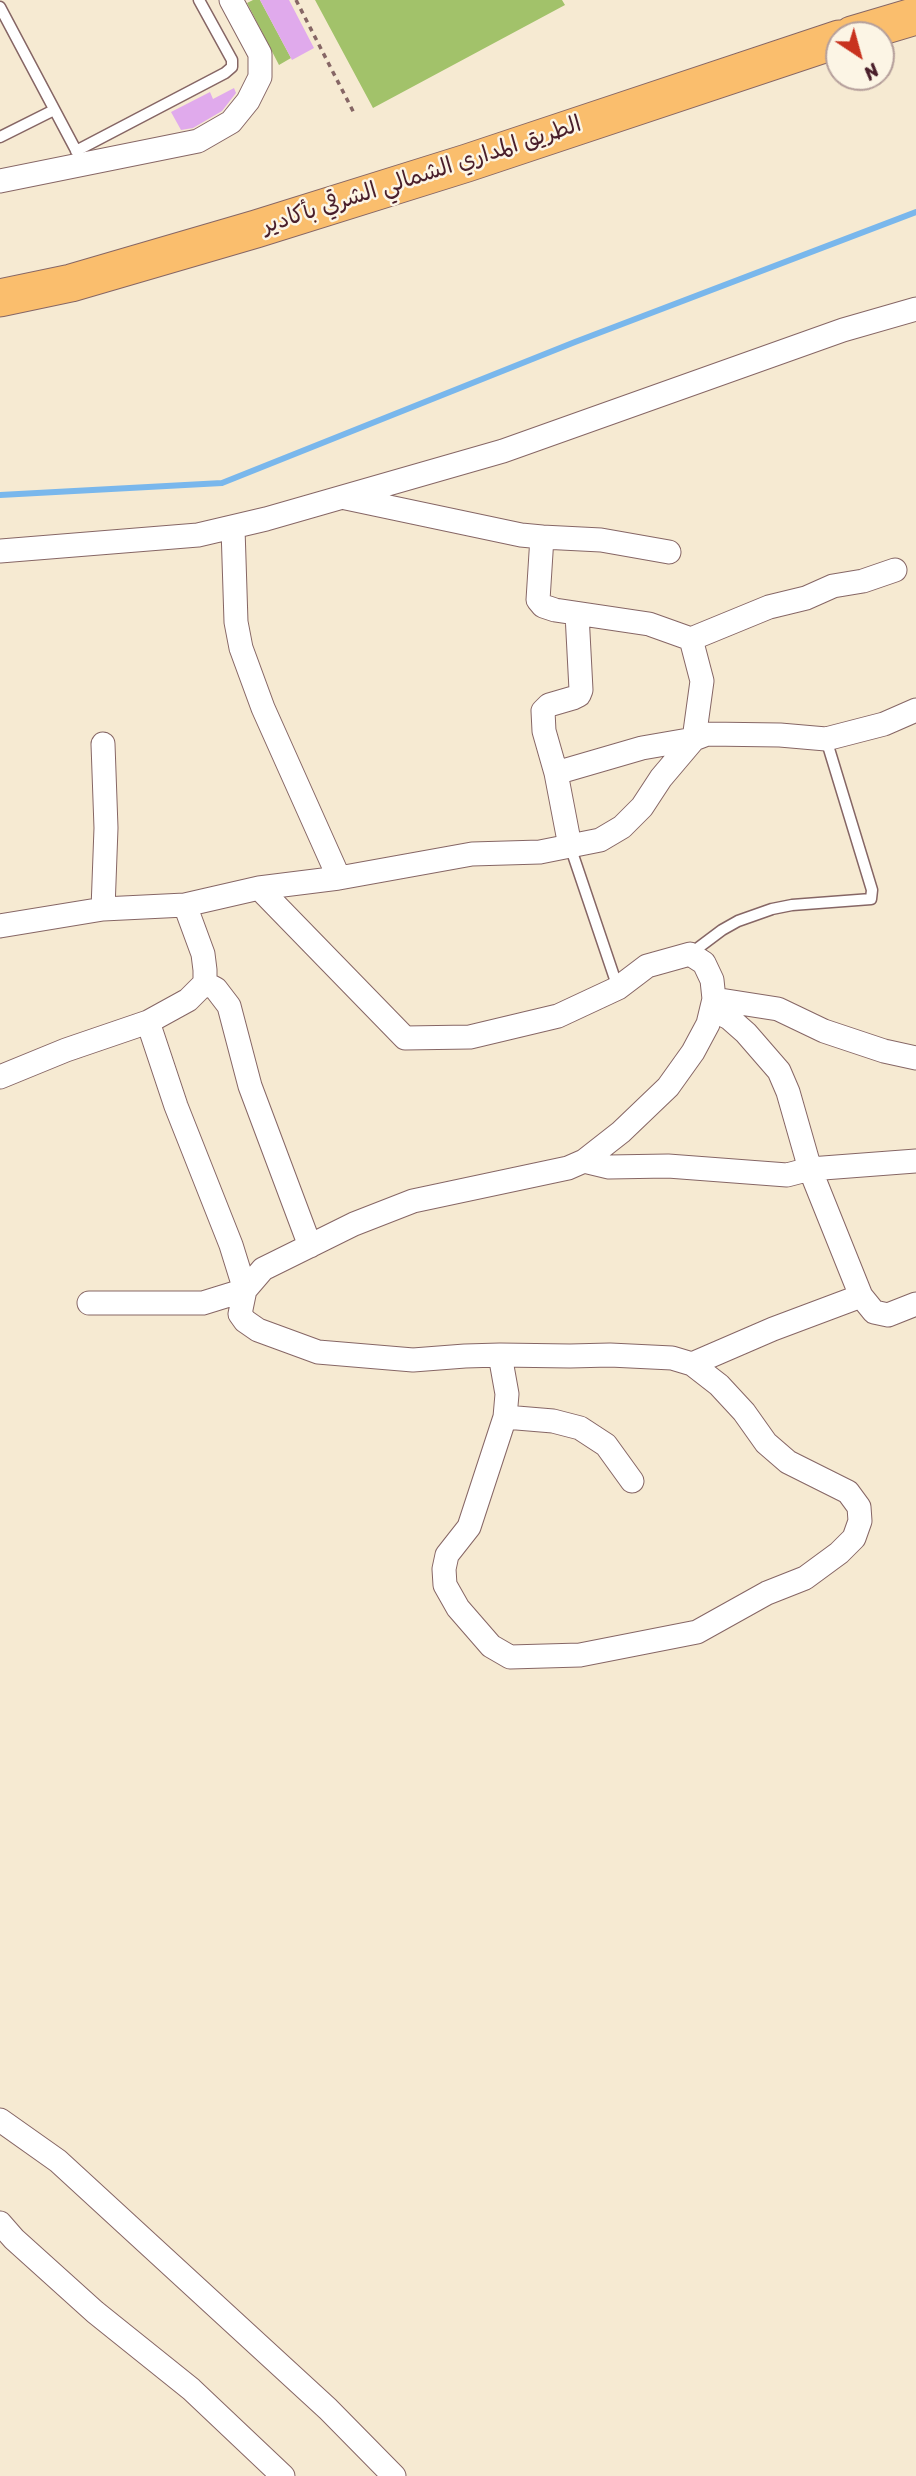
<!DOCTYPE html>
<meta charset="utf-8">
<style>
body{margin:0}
#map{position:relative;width:916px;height:2476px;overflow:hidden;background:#f6ead2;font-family:Sriracha,sans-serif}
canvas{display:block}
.north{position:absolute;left:825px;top:21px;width:70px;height:70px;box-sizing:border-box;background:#fcf5e5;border:2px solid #b59f9b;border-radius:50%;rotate:144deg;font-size:19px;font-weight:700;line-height:28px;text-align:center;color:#4a1f2b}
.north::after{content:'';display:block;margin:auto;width:24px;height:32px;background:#c8321e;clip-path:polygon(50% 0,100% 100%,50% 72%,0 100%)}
</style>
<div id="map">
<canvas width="916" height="2476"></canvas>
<div class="north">N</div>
</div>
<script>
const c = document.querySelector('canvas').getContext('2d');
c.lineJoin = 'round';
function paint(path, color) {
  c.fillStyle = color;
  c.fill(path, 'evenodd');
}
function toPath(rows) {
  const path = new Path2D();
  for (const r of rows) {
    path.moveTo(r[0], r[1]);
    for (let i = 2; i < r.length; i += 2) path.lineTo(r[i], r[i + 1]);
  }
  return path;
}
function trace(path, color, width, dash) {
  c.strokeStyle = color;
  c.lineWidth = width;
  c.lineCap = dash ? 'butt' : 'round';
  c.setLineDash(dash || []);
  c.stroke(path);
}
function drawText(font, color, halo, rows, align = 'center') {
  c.font = font + ' Sriracha,"Playpen Sans Arabic",sans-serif';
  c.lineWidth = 5;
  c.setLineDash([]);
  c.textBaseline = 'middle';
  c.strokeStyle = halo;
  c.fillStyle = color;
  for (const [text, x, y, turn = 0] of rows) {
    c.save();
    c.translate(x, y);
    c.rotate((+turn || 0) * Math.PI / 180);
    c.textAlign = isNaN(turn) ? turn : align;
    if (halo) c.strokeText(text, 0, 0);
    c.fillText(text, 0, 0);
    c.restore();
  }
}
paint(toPath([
 [253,0,260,0,291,58,279,65,247,3],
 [315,0,562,0,565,5,373,108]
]), '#a2c26a');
trace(toPath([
 [0,495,222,483,575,342,916,212]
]), '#79b7ec', 6);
paint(toPath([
 [260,0,289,0,314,48,292,60],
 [234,88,236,93,222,111,193,128,181,130,171,112,210,92,213,99]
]), '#e0aaec');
const service = toPath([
 [0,7,79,156],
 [0,137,54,110],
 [76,151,225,73,232,67,232,60,199,0],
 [570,846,618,988],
 [690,954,722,930,738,921,772,909,792,905,871,899,872,890,826,739]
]);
const minor = toPath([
 [0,181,198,141,231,122,248,101,260,77,260,54,231,0],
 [346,498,521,535,542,537,538,600,543,606,555,610,649,624,691,639],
 [233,528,236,622,241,648,263,708,339,878],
 [542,537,601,540,669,552],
 [0,551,198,535,266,519,503,451,843,330,916,309],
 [103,744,106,828,103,909,185,905],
 [556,773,642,748,694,739,702,681,691,639,769,607,806,598,833,586,863,581,895,570],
 [570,846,556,773,544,731,543,711,549,705,573,698,579,695,581,690,577,614],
 [259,888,405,1038,470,1037,558,1016,618,988,647,966,690,954,704,963,712,980,714,999,708,1024,693,1052,668,1087,621,1132,584,1161,568,1168,413,1201,354,1224,263,1269,245,1290,240,1314,245,1321,258,1330,318,1352,413,1360,465,1356,500,1355,570,1356,610,1355,672,1358,692,1364,719,1385,744,1412,766,1443,788,1462,848,1492,859,1507,860,1521,854,1538,839,1553,805,1578,767,1593,697,1632,580,1655,510,1657,491,1646,458,1608,445,1585,444,1569,447,1555,469,1527,505,1417,507,1394,500,1355],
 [0,926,103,909],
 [205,983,216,989,229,1006,250,1086,310,1246],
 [714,999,778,1009,824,1031,884,1051,916,1058],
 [712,1009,729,1018,746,1033,779,1071,788,1092,810,1169,861,1296,874,1312,888,1315,916,1304],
 [0,1077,66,1050,148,1022,188,1000,205,983,205,970,203,954,185,905,259,888,339,878,472,854,540,852,600,840,622,827,642,807,661,778,694,739,707,734,780,735,826,739,884,724,916,710],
 [584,1161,609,1167,668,1166,787,1175,810,1169,916,1161],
 [89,1303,203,1303,245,1290,231,1245,176,1106,148,1022],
 [692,1364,773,1329,861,1296],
 [505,1417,553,1421,580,1428,606,1445,632,1481],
 [0,2120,58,2161,328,2409,394,2476],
 [0,2223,14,2239,95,2312,191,2389,283,2476]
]);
const trunk = toPath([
 [852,35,916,16],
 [0,298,71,283,256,229,467,163,839,39]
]);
trace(service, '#866665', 13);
trace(minor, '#866665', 25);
trace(trunk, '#866665', 39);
trace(toPath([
 [296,0,355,115]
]), '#866665', 3.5, [5, 5]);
trace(service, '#fff', 10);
trace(minor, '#fff', 23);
trace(trunk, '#fabe6d', 37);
drawText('23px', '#4a1f2b', '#fcf5e5', [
 ["الطريق المداري الشمالي الشرقي بأكادير",422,176,-18]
]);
</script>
